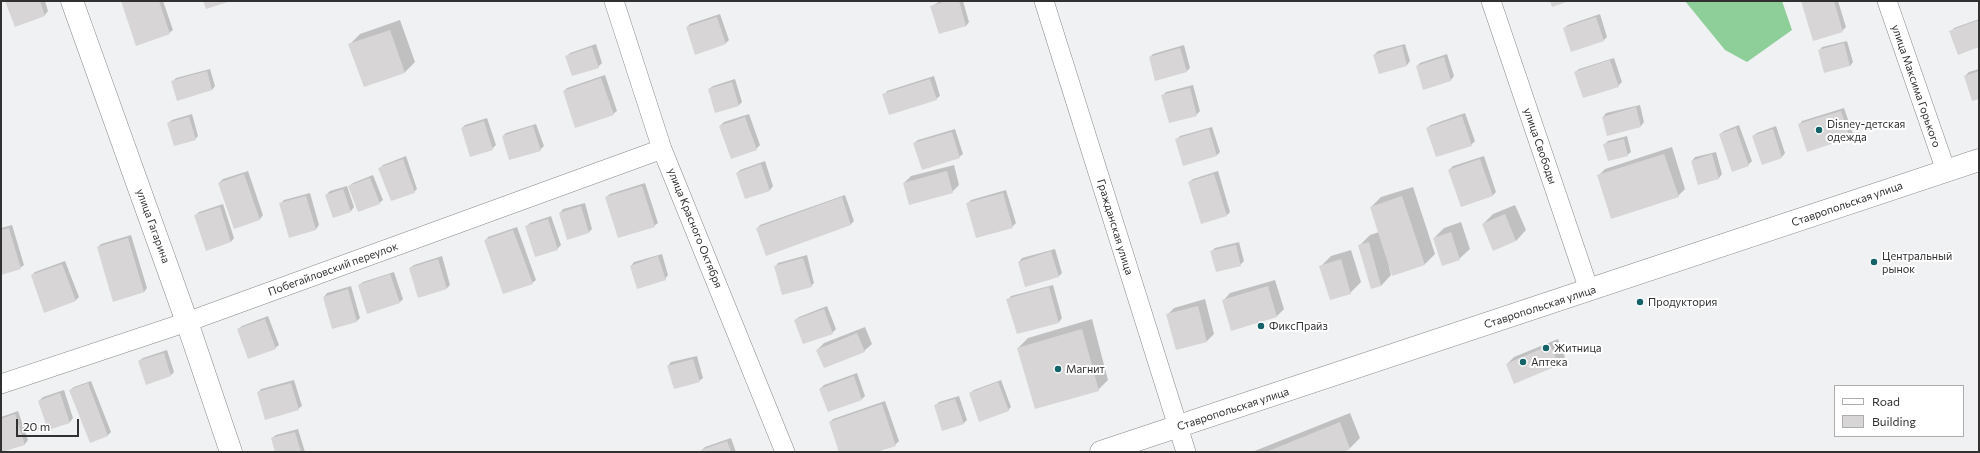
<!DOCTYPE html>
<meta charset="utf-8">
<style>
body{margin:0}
#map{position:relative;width:1980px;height:453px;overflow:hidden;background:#f0f1f2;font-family:Commissioner,sans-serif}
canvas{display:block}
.frame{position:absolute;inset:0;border:2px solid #313132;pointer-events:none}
.legend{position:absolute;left:1834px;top:385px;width:130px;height:52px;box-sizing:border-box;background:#fff;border:1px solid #adadad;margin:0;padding:5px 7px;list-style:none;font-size:12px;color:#313132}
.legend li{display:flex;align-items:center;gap:8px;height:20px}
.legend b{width:20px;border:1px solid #adadad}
.scale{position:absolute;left:16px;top:419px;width:63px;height:18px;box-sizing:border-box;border:2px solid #313132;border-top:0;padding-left:5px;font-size:12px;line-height:14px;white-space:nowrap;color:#313132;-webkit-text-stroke:3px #fff;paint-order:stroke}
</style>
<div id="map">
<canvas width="1980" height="453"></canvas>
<div class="frame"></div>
<ul class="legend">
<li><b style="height:5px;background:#fff"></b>Road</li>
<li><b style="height:11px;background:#d7d5d5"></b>Building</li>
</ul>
<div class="scale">20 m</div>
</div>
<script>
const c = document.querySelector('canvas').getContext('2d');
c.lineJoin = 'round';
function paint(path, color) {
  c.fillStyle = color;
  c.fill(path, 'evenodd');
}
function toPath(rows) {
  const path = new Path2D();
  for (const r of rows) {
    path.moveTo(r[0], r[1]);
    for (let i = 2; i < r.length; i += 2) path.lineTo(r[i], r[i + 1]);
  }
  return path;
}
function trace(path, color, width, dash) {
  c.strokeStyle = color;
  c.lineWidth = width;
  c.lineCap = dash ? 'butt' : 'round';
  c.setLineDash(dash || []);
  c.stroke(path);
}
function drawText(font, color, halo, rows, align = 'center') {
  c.font = font + ' Commissioner,sans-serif';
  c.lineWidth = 4;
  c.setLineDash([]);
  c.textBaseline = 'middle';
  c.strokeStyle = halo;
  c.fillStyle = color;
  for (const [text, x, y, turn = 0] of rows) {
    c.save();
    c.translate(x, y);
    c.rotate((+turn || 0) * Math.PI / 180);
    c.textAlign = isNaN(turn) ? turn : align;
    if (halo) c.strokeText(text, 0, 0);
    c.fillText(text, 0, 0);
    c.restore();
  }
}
paint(toPath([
 [1685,1,1782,1,1792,30,1747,62,1725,50]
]), '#8ecf99');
paint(toPath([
 [6,1,45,1,48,11,45,15,15,26],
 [122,1,163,1,173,30,169,33],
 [940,1,963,1,969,22,966,26,939,33,932,6],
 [1802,1,1838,1,1846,27,1842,31],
 [720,14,729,40,725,44,687,27,690,24],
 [1600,14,1607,37,1604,40,1564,28,1568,25],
 [1979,19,1979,46,1951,32,1954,28],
 [400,20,415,62,405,72,364,86,350,44,360,34],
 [1847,41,1853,62,1850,66,1819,51,1822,47],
 [596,44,602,63,598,67,567,56,570,53],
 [1405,44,1410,61,1407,65,1379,73,1374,55,1378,51],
 [1184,45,1190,68,1187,71,1150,57,1153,54],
 [1447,54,1454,76,1451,80,1417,66,1420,63],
 [1614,58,1622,82,1618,86,1575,72,1579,69],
 [210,69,215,86,212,90,177,99,172,82,176,78],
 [1979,69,1979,98,1965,76,1969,72],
 [605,75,617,111,613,114,564,91,567,88],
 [934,76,940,96,936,99,884,95,887,91],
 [735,79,742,102,739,105,709,89,713,86],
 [1193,85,1200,111,1196,115,1162,96,1166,92],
 [1640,105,1644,122,1641,126,1608,135,1603,117,1606,113],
 [1844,108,1853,134,1849,137,1799,125,1802,121],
 [1465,113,1475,141,1471,145,1427,128,1431,125],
 [192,114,198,136,195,139,168,123,172,120],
 [749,114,760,145,756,149,720,126,724,122],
 [487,118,496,145,492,149,462,128,465,125],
 [536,124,544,146,540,150,503,136,506,133],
 [1739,125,1752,161,1748,165,1720,134,1724,131],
 [1776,126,1785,153,1782,157,1763,164,1753,136,1757,133],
 [1212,127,1220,152,1217,155,1176,140,1180,136],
 [955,129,963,154,959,157,914,143,918,140],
 [1627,136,1631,152,1627,155,1605,144,1608,141],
 [1672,147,1685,189,1678,196,1598,176,1605,169],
 [1716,152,1722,174,1719,178,1698,184,1692,161,1695,157],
 [406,156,417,189,414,192,380,168,383,165],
 [1484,156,1496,192,1493,195,1462,206,1449,170,1453,166],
 [765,161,773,186,770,190,746,198,737,173,740,170],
 [954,165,959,185,952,192,904,183,911,176],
 [248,171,263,215,260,219,235,227,219,183,223,179],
 [1218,171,1230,212,1227,215,1189,182,1193,179],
 [373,175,383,200,379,203,349,186,353,183],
 [645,183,658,223,654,226,606,197,610,194],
 [347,186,354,207,351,211,333,217,326,195,330,191],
 [1413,187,1435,254,1425,264,1389,267,1391,275,1381,286,1360,245,1370,235,1379,232,1371,207,1381,197],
 [1006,190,1016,223,1012,227,967,204,971,200],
 [310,193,319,225,316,229,290,236,280,204,284,200],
 [845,195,854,221,851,224,767,255,757,229,760,225],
 [585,203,592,229,589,232,568,239,560,213,563,209],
 [223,204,234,238,231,242,196,215,199,212],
 [1515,205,1526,230,1516,241,1483,224,1493,214],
 [551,216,561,245,557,249,526,227,530,223],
 [1461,222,1470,249,1459,259,1434,238,1444,228],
 [12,225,24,265,20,268,1,274,1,228],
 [517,227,536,280,532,283,485,241,488,237],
 [131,235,147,288,144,292,114,301,98,247,101,244],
 [1239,242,1244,261,1240,265,1211,252,1215,248],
 [1055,249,1062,273,1059,276,1019,262,1022,258],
 [1351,250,1361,282,1350,293,1321,266,1331,256],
 [662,254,668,275,665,279,631,266,634,262],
 [807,255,814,283,811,286,775,267,778,263],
 [442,256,450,285,447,288,419,296,410,268,414,265],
 [65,261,79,297,75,301,32,275,35,272],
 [394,272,403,299,400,302,359,285,363,282],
 [1275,280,1284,309,1277,316,1223,301,1230,293],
 [1053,285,1062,318,1059,322,1017,333,1008,300,1011,296],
 [351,286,360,318,357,321,324,297,327,293],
 [1205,299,1214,334,1207,341,1177,349,1167,315,1174,308],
 [827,306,836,329,832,333,795,320,799,317],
 [268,316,279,345,275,348,238,329,242,326],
 [1092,319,1108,380,1098,390,1018,348,1028,338],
 [865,327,872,344,864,351,817,350,824,343],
 [1558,339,1565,357,1558,365,1507,364,1514,357],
 [167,350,174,372,171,375,139,361,143,358],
 [697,356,703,378,699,381,668,366,671,362],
 [857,373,865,396,862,399,820,389,824,385],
 [294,380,302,406,298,409,258,393,261,389],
 [1001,380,1011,407,1008,410,970,393,974,390],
 [91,381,111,432,107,436,70,390,74,387],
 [64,390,73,418,70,422,49,429,39,401,43,397],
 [959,396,967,420,963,424,935,406,939,402],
 [885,401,899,441,895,445,874,452,840,452,830,422,833,419],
 [18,411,28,440,25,444,1,452,1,417],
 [1350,413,1360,438,1350,448,1341,452,1252,452],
 [298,429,305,452,276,452,272,438,276,435],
 [731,438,736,452,703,452,702,450,705,447]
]), '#0003');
paint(toPath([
 [5,1,40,1,45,16,15,27],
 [121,1,159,1,170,34,136,46],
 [203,1,231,1,206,9],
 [947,1,959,1,966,26,939,34,930,6],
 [1550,1,1569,1,1552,7],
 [1801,1,1834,1,1843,32,1813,41],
 [717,17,726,44,695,55,686,27],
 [1596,17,1604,41,1571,52,1563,28],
 [1979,20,1979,47,1958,55,1949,31],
 [390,30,405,73,364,87,348,44],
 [1844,43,1850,66,1824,73,1818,50],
 [1402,46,1407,66,1379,74,1373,55],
 [592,47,599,68,572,76,565,56],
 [1180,48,1187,72,1155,81,1149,57],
 [1444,57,1451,81,1423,90,1416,66],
 [1610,60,1619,87,1583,98,1574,72],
 [207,71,212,90,177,101,171,81],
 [1979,71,1979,99,1972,101,1964,76],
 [601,78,614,115,575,128,563,91],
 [930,79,937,100,889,115,882,94],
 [732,82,739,106,715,113,708,89],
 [1190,88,1197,116,1169,123,1161,95],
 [1636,107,1641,127,1607,136,1602,117],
 [1841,111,1850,138,1807,152,1798,124],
 [1462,116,1472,146,1436,157,1426,128],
 [189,117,196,140,174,146,167,123],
 [745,117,757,150,731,159,719,126],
 [484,121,493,150,470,157,461,128],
 [533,126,541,151,509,160,502,136],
 [1736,128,1749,166,1732,172,1719,134],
 [1209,129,1217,156,1183,166,1175,139],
 [1773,129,1782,158,1762,165,1752,136],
 [952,132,960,158,922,170,913,143],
 [1624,139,1628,156,1608,161,1603,144],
 [1664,154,1679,197,1611,219,1597,175],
 [1712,154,1719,179,1698,185,1691,161],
 [403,159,415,193,391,201,378,168],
 [1480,159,1493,196,1461,207,1448,170],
 [761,164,770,191,745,199,736,173],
 [947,171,953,193,909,205,903,183],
 [244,174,260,220,234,229,218,183],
 [1214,174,1227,216,1201,224,1188,182],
 [370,178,380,204,358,212,348,186],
 [642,186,655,227,618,238,605,197],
 [343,189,351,212,333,218,325,195],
 [1003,193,1013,228,976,238,966,203],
 [306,196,316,230,289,238,279,203],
 [1402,196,1425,265,1392,276,1370,207],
 [842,197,851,225,766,256,756,228],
 [581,206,589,233,567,240,559,213],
 [220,207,231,242,206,251,194,215],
 [1505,214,1516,241,1493,251,1482,224],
 [548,219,558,250,535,257,525,226],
 [9,228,21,269,1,275,1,230],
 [513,230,533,284,503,294,484,240],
 [1451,232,1460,260,1442,266,1433,238],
 [128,238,144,292,113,302,97,247],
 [1369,242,1381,286,1371,289,1358,245],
 [1236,245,1241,266,1216,272,1210,251],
 [1051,251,1059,277,1025,287,1018,262],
 [658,256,666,280,637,289,630,266],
 [803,258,812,287,782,295,774,266],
 [438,259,447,289,418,298,409,268],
 [1341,259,1351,294,1330,300,1319,266],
 [62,264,76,301,44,313,31,275],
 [390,274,400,303,367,314,358,285],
 [1268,286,1277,317,1231,331,1222,300],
 [1049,287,1059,323,1017,334,1006,299],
 [348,289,357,322,332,329,323,297],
 [1198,306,1207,342,1176,350,1166,314],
 [824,309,833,334,803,344,794,320],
 [265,319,276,349,248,359,237,329],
 [1082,329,1099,391,1035,409,1017,348],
 [857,333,865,352,824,368,816,350],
 [1550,345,1559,365,1514,384,1506,364],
 [164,353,171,376,146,385,138,361],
 [693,359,700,382,674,389,667,366],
 [854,376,862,400,828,412,819,389],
 [998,382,1009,411,979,422,969,393],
 [88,383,108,436,90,443,69,390],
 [291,383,299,410,265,420,257,392],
 [60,393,70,423,48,430,38,401],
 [955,399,964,424,942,431,934,405],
 [882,404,896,446,877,452,839,452,829,422],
 [15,414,25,445,1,452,1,419],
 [1340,422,1350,449,1344,452,1266,452],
 [295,432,301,452,275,452,271,438],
 [727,441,731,452,701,452,701,450]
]), '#d7d5d5');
const minor = toPath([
 [614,1,662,149,785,452],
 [1044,1,1186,452],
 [1491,1,1589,290],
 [1887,1,1946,171],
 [1,384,187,322,662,149]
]);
const tertiary = toPath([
 [72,1,187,322,231,452],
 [1101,452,1979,160]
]);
trace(minor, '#88898a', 20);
trace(tertiary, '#88898a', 23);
trace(minor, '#fff', 19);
trace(tertiary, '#fff', 22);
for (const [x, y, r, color] of [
 [1819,130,4,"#146369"],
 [1874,262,4,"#146369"],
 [1640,302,4,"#146369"],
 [1261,326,4,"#146369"],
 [1546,348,4,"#146369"],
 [1523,362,4,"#146369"],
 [1058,369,4,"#146369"]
]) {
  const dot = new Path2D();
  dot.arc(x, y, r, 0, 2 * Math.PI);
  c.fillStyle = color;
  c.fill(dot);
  trace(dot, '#fff', 1.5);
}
drawText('11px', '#313132', '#fff', [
 ["улица Максима Горького",1916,86,71],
 ["улица Свободы",1540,146,71],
 ["Ставропольская улица",1847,204,-19],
 ["улица Гагарина",153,226,70],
 ["Гражданская улица",1115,227,73],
 ["улица Красного Октября",695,228,68],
 ["Побегайловский переулок",333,269,-20],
 ["Ставропольская улица",1540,307,-18],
 ["Ставропольская улица",1233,409,-18]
]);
drawText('11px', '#313132', '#fff', [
 ["Disney-детская",1827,124],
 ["одежда",1827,137],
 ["Центральный",1882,256],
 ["рынок",1882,269],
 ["Продуктория",1648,302],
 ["ФиксПрайз",1269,326],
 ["Житница",1554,348],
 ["Аптека",1531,362],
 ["Магнит",1066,369]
], 'left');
</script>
